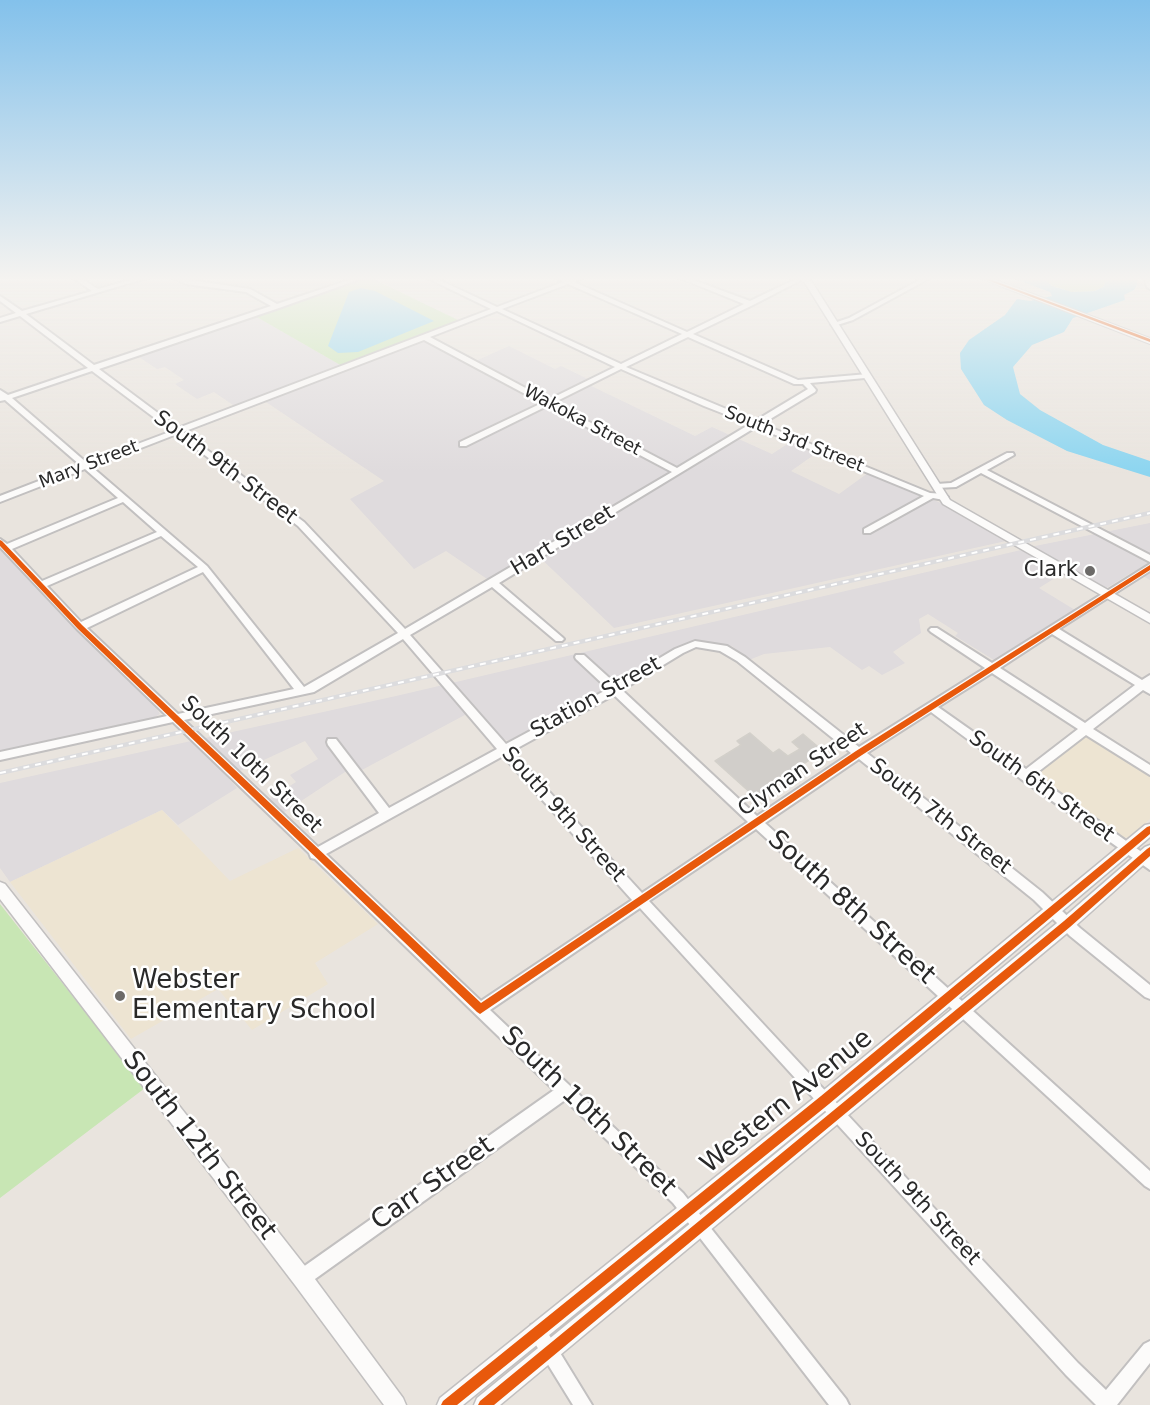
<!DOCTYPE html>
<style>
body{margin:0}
canvas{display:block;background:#e9e4de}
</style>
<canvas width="1150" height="1405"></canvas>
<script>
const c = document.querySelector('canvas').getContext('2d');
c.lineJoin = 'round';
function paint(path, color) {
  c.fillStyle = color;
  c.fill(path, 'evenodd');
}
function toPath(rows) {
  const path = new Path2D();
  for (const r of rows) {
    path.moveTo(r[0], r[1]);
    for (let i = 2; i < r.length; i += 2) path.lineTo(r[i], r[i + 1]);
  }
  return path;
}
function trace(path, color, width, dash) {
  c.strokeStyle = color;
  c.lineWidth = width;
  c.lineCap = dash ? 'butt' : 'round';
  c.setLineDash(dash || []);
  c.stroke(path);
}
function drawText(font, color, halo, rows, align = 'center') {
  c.font = font + ' "DejaVu Sans",sans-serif';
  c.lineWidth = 5;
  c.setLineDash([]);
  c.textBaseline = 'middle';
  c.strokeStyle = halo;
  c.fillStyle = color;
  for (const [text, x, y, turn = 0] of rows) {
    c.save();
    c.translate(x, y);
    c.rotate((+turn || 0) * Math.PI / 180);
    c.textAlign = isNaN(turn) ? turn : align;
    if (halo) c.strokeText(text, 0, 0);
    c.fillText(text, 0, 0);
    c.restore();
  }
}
paint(toPath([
 [255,316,347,369,423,340,469,364,509,346,555,369,561,366,590,380,585,383,695,436,712,427,772,454,792,441,818,452,791,471,839,494,868,473,941,503,1006,541,614,628,536,554,490,581,446,551,414,569,350,499,384,481,260,398,236,407,214,392,197,399,175,384,184,380,165,367,157,369,136,355],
 [1150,523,1150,580,1134,571,1105,589,1030,547],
 [0,548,155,706,160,714,151,719,0,752],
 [1021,550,1063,573,1039,588,1075,610,994,660,955,636,958,633,928,614,919,619,921,633,893,652,905,663,882,675,869,666,862,670,830,647,764,654,749,660,732,646,701,642,635,673,508,741,500,737,476,709,360,771,348,770,283,813,269,799,296,782,290,775,318,759,305,741,227,777,237,788,178,825,162,810,10,882,0,868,0,783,396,696]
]), '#dfdbdd');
paint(toPath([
 [1086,733,1150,776,1150,819,1130,837,1122,838,1031,775],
 [162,810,230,881,298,848,378,924,315,963,328,984,252,1030,218,989,131,1039,10,882]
]), '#ede4d2');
paint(toPath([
 [369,277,460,321,342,366,255,316],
 [1042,277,1106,277,1107,281,1103,287,1095,291,1072,292,1052,286],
 [0,904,145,1088,0,1198]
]), '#c8e6b4');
paint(toPath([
 [1015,277,1043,277,1052,286,1072,292,1095,291,1103,287,1106,281,1106,277,1137,279,1137,285,1134,290,1124,295,1125,300,1073,318,1064,332,1032,345,1013,367,1020,394,1040,410,1103,445,1150,461,1150,477,1067,451,1007,420,984,405,961,369,960,353,969,340,1005,315,1017,299,1030,301,1052,296,1050,292,1015,279],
 [361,288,375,291,434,321,358,352,338,353,328,346,349,292]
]), '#8cd5f0');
const building = toPath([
 [750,733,773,753,779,749,788,756,800,749,792,742,803,734,823,751,754,796,715,761,741,745,737,741,750,733]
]);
paint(building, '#d1ceca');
trace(building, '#d3d0ca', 1.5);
const minor = toPath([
 [72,277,79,277,98,289,141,277,150,277,26,314,94,365,271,306,246,292,186,284,171,277,250,289,277,304,358,277,366,277,279,308,99,369,178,428,491,309,425,277,433,277,497,307,563,282,554,277,562,277,568,280,576,277,584,277,574,282,687,332,744,304,677,277,685,277,750,301,800,277,807,277,753,305,693,334,798,380,868,374,869,376,865,378,810,383,816,390,815,392,762,424,930,493,944,494,948,497,944,500,933,498,870,533,864,533,864,529,924,496,756,427,499,583,562,637,564,639,562,641,556,641,492,587,410,635,506,744,608,689,576,659,575,657,576,655,584,655,616,684,675,649,695,641,727,646,745,657,859,747,985,668,931,632,929,630,931,628,937,628,992,663,1150,564,1150,571,1059,629,1142,680,1150,675,1150,694,1143,690,1093,729,1150,765,1150,775,1086,735,1034,775,1150,858,1150,870,1021,779,931,712,867,753,1042,892,1080,928,1150,985,1150,999,1145,997,1070,936,1034,900,859,759,765,823,1150,1171,1150,1189,1145,1186,756,829,649,901,1078,1363,1106,1390,1144,1344,1150,1341,1150,1363,1117,1405,1096,1405,1066,1375,640,908,490,1010,683,1193,846,1399,849,1405,829,1405,673,1203,565,1100,308,1284,302,1286,296,1284,294,1278,296,1272,554,1090,315,859,311,858,309,853,173,722,0,760,0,752,167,716,77,629,0,547,0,539,7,544,118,498,85,469,0,502,0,496,80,465,5,400,0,401,0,390,8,395,88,368,20,316,0,322,0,318,16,313,0,301,0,296,22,311,92,291,72,277],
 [568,284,682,334,621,364,502,309,568,284],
 [497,311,615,367,548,400,430,337,497,311],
 [688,337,794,384,803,384,808,389,755,421,626,367,688,337],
 [424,340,542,403,460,442,460,446,466,446,547,406,672,472,405,629,304,522,183,432,424,340],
 [621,369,704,406,750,424,677,468,553,403,621,369],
 [92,371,172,431,87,463,12,398,92,371],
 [177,434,298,526,398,633,304,687,207,566,92,467,177,434],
 [123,502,157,532,42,581,12,549,123,502],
 [161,536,198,567,81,622,47,586,161,536],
 [203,572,294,689,178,714,87,628,203,572],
 [1052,634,1135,685,1085,723,1000,668,1052,634],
 [403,639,497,749,389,808,336,739,328,739,327,742,328,745,379,813,318,847,184,720,314,692,403,639],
 [696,647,720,651,737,661,851,753,757,816,622,690,683,653,696,647],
 [992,673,1078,729,1026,769,938,707,992,673],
 [614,695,748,822,642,893,512,751,614,695],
 [503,756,632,900,481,1001,326,854,503,756],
 [925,277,932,277,853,320,834,326,831,324,849,318,925,277],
 [1144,277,1150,277,1150,289,1147,287,1144,277],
 [1007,453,1013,453,1014,455,987,470,1150,555,1150,562,981,473,956,487,937,488,933,486,937,484,951,483,1007,453],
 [537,1323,543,1325,592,1405,573,1405,531,1337,529,1331,531,1325,537,1323]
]);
const tertiary = toPath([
 [798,277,805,277,812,282,950,500,1150,614,1150,623,943,504,805,283,798,277],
 [1150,824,1150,837,831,1106,463,1405,437,1405,440,1398,819,1094,1145,825,1150,824],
 [1150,845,1150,859,1072,929,500,1405,474,1405,477,1398,1062,919,1145,847,1150,845],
 [0,882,5,884,309,1271,403,1398,406,1405,384,1405,295,1285,0,899,0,882]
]);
const secondary = toPath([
 [977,277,988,277,1150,338,1150,344,977,277]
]);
trace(minor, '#c2c0c0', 4);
trace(tertiary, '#c2c0c0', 3);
trace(secondary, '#c2c0c0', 2);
paint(minor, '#fcfbfa');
paint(tertiary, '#fcfbfa');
paint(secondary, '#fcfbfa');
const rail = toPath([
 [0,773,1150,513]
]);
trace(rail, '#dcdcde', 4.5);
trace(rail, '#fff', 2, [6]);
paint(toPath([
 [979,277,984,277,1150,339,1150,342,979,277],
 [0,540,2,541,82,625,481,1003,856,751,1150,565,1150,570,862,755,480,1014,477,1012,78,629,0,546,0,540],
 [1150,826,1150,834,829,1104,457,1405,441,1405,443,1401,821,1096,1147,827,1150,826],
 [1150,847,1150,856,1070,927,494,1405,478,1405,480,1401,1064,921,1147,849,1150,847]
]), '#e8590c');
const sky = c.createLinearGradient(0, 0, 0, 473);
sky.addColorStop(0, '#83c1eb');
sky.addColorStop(0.59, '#f5f3f0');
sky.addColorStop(1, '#f5f3f000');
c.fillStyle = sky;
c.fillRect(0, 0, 1150, 473);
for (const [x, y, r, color] of [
 [1090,571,6,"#6c6a68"],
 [120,996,6,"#6c6a68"]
]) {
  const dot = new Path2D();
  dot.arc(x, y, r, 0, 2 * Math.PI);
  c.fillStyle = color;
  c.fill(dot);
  trace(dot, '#fff', 2);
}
drawText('18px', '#292929', '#fff', [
 ["Wakoka Street",582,421,28],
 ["South 3rd Street",794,440,22],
 ["Mary Street",89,465,-21]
]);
drawText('21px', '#292929', '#fff', [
 ["South 9th Street",225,468,37],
 ["Hart Street",563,541,-31],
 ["Station Street",596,698,-29],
 ["South 10th Street",251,765,44],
 ["Clyman Street",803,770,-34],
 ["South 6th Street",1041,787,36],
 ["South 9th Street",563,815,48],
 ["South 7th Street",940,817,38],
 ["South 9th Street",917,1199,47]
]);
drawText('21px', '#292929', '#fff', [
 ["Clark",1078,571]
], 'right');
drawText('26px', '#292929', '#fff', [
 ["South 8th Street",851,908,42],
 ["Western Avenue",787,1102,-39],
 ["South 10th Street",588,1112,44],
 ["South 12th Street",199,1146,52],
 ["Carr Street",433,1184,-35]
]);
drawText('26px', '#292929', '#fff', [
 ["Webster",132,981],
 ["Elementary School",132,1011]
], 'left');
</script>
